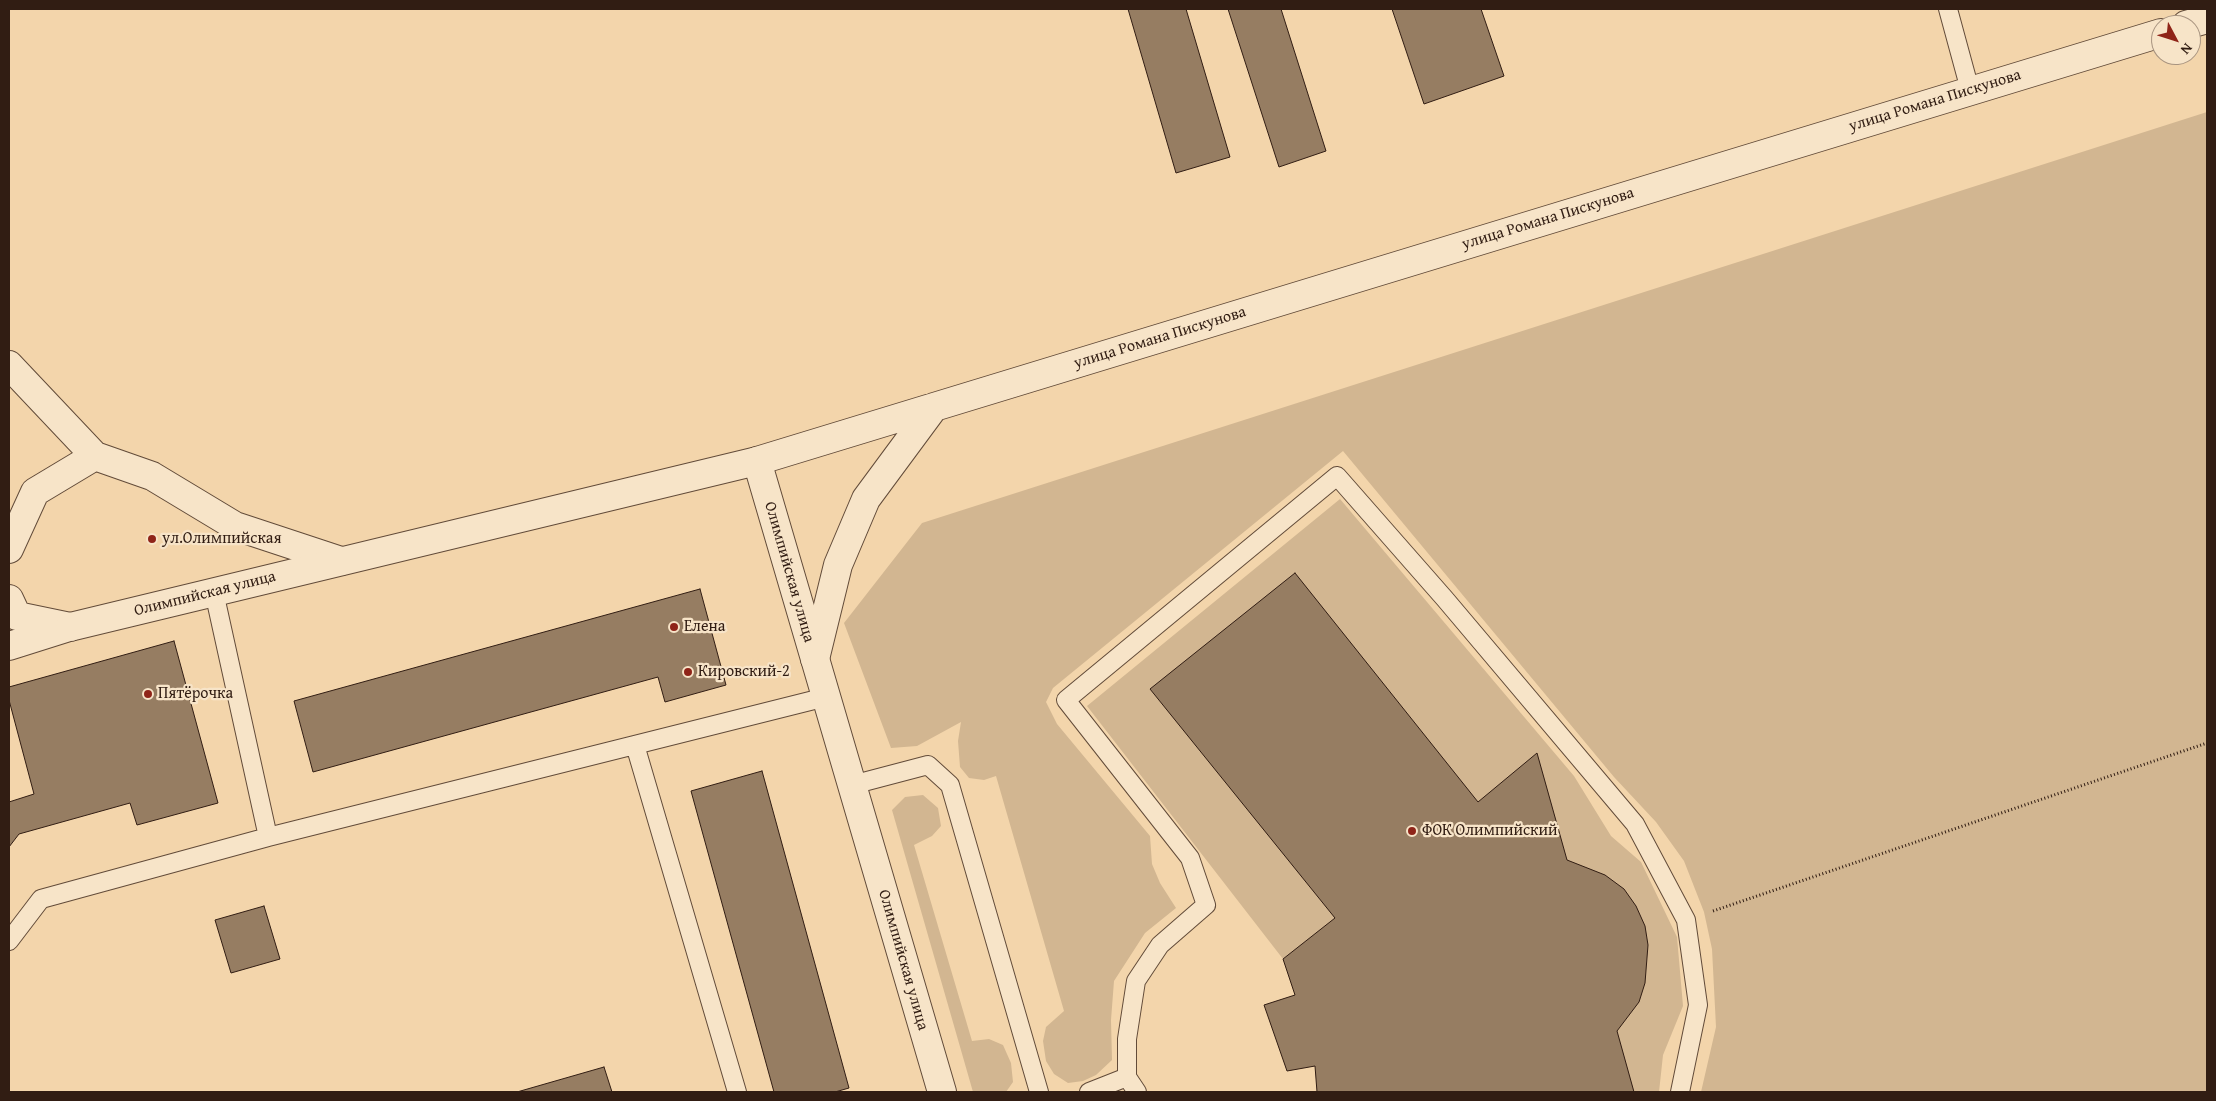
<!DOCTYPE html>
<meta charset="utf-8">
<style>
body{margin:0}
#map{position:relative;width:2216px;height:1101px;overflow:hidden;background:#f3d5ab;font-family:"Gentium Book Plus",serif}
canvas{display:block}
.frame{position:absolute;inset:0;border:10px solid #311d13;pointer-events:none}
.north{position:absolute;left:2151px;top:15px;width:50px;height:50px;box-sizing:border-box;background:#f7e4c8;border:1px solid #a89480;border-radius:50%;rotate:130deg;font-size:14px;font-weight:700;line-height:20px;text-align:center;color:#311d13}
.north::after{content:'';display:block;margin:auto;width:18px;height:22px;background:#8f2418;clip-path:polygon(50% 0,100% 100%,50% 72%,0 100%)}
</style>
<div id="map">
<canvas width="2216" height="1101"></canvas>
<div class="frame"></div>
<div class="north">N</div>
</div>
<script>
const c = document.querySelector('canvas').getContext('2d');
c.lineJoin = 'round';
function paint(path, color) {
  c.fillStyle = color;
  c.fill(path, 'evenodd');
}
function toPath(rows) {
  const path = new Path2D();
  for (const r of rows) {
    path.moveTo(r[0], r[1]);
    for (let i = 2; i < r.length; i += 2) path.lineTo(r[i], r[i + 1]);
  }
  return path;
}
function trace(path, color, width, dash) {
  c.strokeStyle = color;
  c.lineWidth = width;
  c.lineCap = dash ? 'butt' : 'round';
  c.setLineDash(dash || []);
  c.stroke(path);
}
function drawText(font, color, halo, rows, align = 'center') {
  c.font = font + ' "Gentium Book Plus",serif';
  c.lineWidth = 4.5;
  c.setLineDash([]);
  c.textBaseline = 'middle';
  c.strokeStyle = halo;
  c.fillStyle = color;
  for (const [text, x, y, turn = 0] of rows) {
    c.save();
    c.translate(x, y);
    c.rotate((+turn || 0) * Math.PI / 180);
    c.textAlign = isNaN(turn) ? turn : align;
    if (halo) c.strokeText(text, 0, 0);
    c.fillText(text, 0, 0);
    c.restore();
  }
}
paint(toPath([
 [2207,112,2207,1092,1701,1092,1716,1027,1712,949,1704,912,1684,861,1656,822,1614,777,1343,451,1053,688,1046,702,1057,724,1150,836,1152,864,1160,883,1176,908,1145,933,1114,981,1111,1020,1112,1060,1096,1075,1083,1081,1068,1083,1054,1074,1046,1061,1043,1041,1046,1027,1064,1011,996,776,984,780,969,778,960,767,958,741,961,722,917,746,891,748,844,623,922,523],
 [1340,499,1574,776,1611,836,1641,862,1677,937,1683,1006,1663,1055,1659,1092,1317,1092,1315,1066,1287,1071,1264,1005,1295,995,1283,959,1087,706],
 [923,795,938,808,941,826,932,836,914,845,972,1041,989,1039,1003,1045,1011,1063,1013,1082,1006,1092,973,1092,892,810,905,797]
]), '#d2b691');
const building = toPath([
 [1128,9,1186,9,1230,157,1176,173,1128,9],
 [1228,9,1281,9,1326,151,1279,167,1228,9],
 [1392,9,1481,9,1504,76,1424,104,1392,9],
 [1295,573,1478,802,1537,753,1567,860,1605,875,1624,889,1636,906,1645,926,1648,945,1645,983,1639,1002,1617,1031,1634,1092,1317,1092,1315,1066,1287,1071,1264,1005,1295,995,1283,959,1335,918,1150,689,1295,573],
 [700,589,726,685,665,702,658,677,313,772,294,701,700,589],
 [174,641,218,803,137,825,130,803,19,834,9,847,9,802,34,794,9,700,9,687,174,641],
 [762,771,849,1088,835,1092,774,1092,691,791,762,771],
 [264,906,280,959,231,973,215,920,264,906],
 [604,1067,612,1092,517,1092,604,1067]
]);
paint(building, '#967d62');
trace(building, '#311d13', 1);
const service = toPath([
 [1948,9,1970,90],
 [214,592,268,837,826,697],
 [635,745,737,1092],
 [852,785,928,765,950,785,1039,1092],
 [9,941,41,899,268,837],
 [1089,1092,1127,1077],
 [1137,1092,1127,1077,1127,1039,1136,981,1160,945,1206,905,1190,858,1066,700,1337,476,1445,599,1635,824,1686,920,1698,1005,1680,1092]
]);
const minor = toPath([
 [2186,25,2207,19],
 [9,365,95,456],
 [757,461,2161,33],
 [9,549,35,492,95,456,152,476,235,526,341,561],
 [9,599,17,616,70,627],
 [9,646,66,628],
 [815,659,838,565,866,499,934,407]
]);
const tertiary = toPath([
 [70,627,757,461,942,1092]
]);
trace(service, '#624b39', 20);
trace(minor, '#624b39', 30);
trace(tertiary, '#624b39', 30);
trace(toPath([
 [1713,911,2207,743]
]), '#311d13', 3, [1, 2.5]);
trace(service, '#f7e4c8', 18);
trace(minor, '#f7e4c8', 28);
trace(tertiary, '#f7e4c8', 28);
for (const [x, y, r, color] of [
 [152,539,5,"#8f2418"],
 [674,627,5,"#8f2418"],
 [688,672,5,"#8f2418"],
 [148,694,5,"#8f2418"],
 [1412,831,5,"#8f2418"]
]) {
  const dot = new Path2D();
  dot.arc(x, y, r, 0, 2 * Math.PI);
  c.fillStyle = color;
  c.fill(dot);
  trace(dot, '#f7e4c8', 2);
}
drawText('16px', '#311d13', '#f7e4c8', [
 ["улица Романа Пискунова",1935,101,-17],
 ["улица Романа Пискунова",1548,219,-17],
 ["улица Романа Пискунова",1160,338,-17],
 ["Олимпийская улица",789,572,74],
 ["Олимпийская улица",205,594,-14],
 ["Олимпийская улица",903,960,74]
]);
drawText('16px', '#311d13', '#f7e4c8', [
 ["ул.Олимпийская",162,539],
 ["Елена",684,627],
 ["Кировский-2",698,672],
 ["Пятёрочка",158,694],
 ["ФОК Олимпийский",1422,831]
], 'left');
</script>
